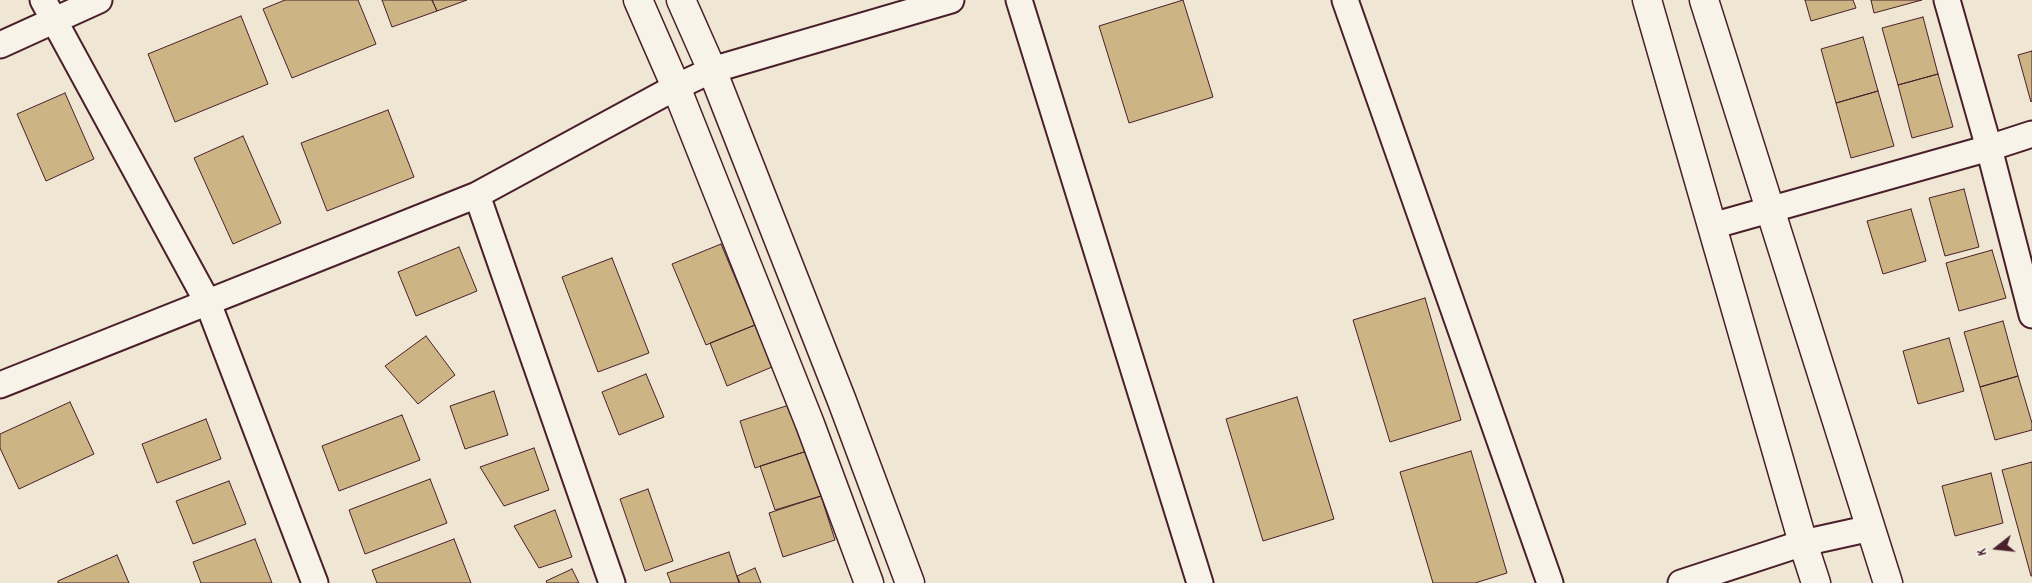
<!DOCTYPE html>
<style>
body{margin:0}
#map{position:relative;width:2032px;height:583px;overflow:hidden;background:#efe6d4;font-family:Dekko,sans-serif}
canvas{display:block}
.north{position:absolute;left:1972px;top:523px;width:50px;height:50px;-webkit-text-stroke:4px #f7f3e8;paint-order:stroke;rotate:254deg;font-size:14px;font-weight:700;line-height:20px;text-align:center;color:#4a1f2b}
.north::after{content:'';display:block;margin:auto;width:18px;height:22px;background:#4a1f2b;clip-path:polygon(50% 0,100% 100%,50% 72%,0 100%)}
</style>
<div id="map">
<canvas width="2032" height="583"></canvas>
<div class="north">K</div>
</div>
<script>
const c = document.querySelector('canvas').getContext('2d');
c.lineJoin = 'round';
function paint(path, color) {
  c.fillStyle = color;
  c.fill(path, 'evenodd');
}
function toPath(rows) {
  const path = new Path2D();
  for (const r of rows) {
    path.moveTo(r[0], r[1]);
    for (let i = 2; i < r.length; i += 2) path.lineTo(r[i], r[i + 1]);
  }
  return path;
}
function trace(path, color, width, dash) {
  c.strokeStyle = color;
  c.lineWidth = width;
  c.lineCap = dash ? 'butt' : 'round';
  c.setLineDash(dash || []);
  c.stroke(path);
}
const building = toPath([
 [285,0,358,0,376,44,292,78,263,9,285,0],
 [382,0,432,0,437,11,392,27,382,0],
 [432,0,467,0,437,11,432,0],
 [1183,0,1213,97,1129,123,1099,26,1183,0],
 [1805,0,1853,0,1856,8,1811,21,1805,0],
 [1871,0,1922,0,1874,13,1871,0],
 [241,16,268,84,175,122,148,54,241,16],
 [1923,17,1938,74,1898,85,1882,28,1923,17],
 [1863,37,1878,91,1836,103,1821,49,1863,37],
 [2032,51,2032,101,2031,102,2018,55,2032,51],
 [1938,74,1953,127,1912,138,1898,85,1938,74],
 [1878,91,1894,146,1851,158,1836,103,1878,91],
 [65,93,94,159,46,181,17,114,65,93],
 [388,110,414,177,327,211,301,143,388,110],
 [243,136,281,223,233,244,194,158,243,136],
 [1964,189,1979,247,1945,256,1929,198,1964,189],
 [1911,209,1926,261,1883,274,1867,221,1911,209],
 [721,244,755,325,706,345,672,264,721,244],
 [459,247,477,291,416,316,398,272,459,247],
 [1992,250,2006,298,1959,311,1946,263,1992,250],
 [612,258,649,353,598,372,562,277,612,258],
 [1425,298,1461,420,1390,442,1353,320,1425,298],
 [2003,321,2018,376,1980,387,1964,332,2003,321],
 [755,325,772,367,727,386,710,343,755,325],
 [426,336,455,375,418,404,385,366,426,336],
 [1949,338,1964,391,1918,404,1903,351,1949,338],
 [646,374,664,417,619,435,602,392,646,374],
 [2018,376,2032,423,2032,430,1995,440,1980,387,2018,376],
 [494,391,508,435,465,449,450,406,494,391],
 [1297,397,1334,519,1263,541,1226,419,1297,397],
 [70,402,94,454,19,489,0,448,0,434,70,402],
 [792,404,807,451,755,468,740,421,792,404],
 [402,415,420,460,339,491,322,446,402,415],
 [206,419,221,459,157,483,142,444,206,419],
 [534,448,549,490,504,506,480,467,534,448],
 [807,451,821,496,775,510,760,466,807,451],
 [1471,451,1507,573,1475,583,1433,583,1400,472,1471,451],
 [2032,462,2032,576,2031,576,2002,470,2032,462],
 [1991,473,2003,523,1955,536,1942,486,1991,473],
 [430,479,447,523,365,554,349,510,430,479],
 [229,481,246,524,193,544,176,501,229,481],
 [648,489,673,561,645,571,620,499,648,489],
 [821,496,835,540,783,557,769,513,821,496],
 [555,510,572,557,539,568,514,526,555,510],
 [255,539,272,583,201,583,193,562,255,539],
 [454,539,471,583,377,583,372,570,454,539],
 [729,552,739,583,671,583,667,573,729,552],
 [117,555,129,583,58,583,58,581,117,555],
 [755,568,761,583,740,583,737,576,755,568],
 [572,569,579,583,547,583,546,581,572,569]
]);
paint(building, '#cdb484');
trace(building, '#4a1f2b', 1);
const street = toPath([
 [43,0,208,303,315,583],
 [1019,0,1200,583],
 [1345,0,1550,583],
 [1947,0,1989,148,2032,315],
 [0,45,99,0],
 [477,195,612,583],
 [1712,226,1989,148,2032,134],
 [0,385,477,195,676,87,712,70,951,0],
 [1681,583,1803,543,1871,528]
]);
const secondary = toPath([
 [638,0,676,87,810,424,869,583],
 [681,0,712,70,842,401,910,583],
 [1647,0,1803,543,1816,583],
 [1704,0,1888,583]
]);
trace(street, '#4a1f2b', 29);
trace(secondary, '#4a1f2b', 31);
trace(street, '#f7f3e8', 25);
trace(secondary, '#f7f3e8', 28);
</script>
